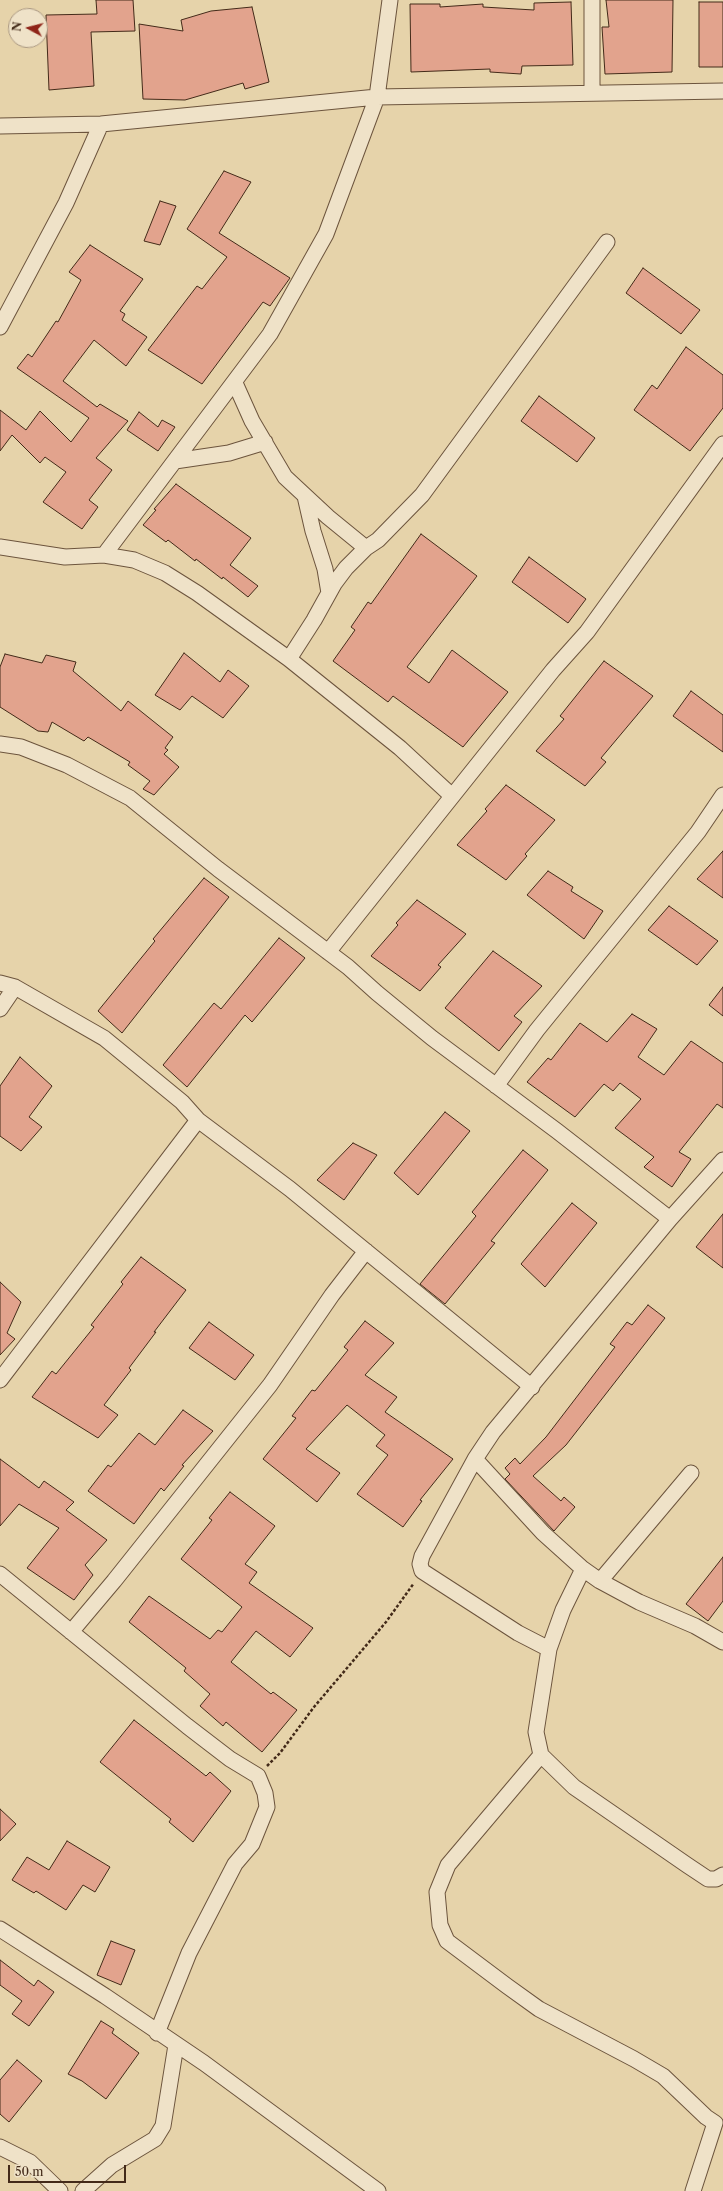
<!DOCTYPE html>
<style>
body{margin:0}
#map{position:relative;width:723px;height:2191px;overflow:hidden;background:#e6d3aa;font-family:"Libre Caslon Text",serif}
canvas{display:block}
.north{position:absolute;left:8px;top:8px;width:40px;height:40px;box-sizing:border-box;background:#efe2c8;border:1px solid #aa9882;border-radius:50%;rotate:277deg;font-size:11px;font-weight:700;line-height:16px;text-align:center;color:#432a19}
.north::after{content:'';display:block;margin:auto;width:14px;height:18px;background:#8f2418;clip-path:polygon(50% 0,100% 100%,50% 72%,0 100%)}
.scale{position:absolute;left:8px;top:2165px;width:118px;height:18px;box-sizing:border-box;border:2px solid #432a19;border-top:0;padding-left:5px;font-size:12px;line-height:14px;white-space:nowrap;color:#432a19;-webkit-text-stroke:3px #efe2c8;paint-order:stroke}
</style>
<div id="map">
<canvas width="723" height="2191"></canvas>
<div class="north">N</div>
<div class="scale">50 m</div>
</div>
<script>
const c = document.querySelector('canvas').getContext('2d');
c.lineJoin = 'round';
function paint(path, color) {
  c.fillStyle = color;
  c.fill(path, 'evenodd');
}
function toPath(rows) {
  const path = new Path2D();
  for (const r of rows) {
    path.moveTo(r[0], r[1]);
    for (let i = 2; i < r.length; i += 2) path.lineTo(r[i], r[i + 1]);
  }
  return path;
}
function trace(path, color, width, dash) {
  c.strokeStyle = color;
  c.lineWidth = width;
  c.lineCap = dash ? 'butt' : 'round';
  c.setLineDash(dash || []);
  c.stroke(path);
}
const building = toPath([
 [96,0,133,0,135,31,91,32,94,86,49,90,46,15,97,14,96,0],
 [606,0,673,0,672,72,605,74,602,27,609,27,606,0],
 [571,2,573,65,522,66,521,74,490,72,490,69,411,72,410,4,440,4,440,7,483,4,483,7,534,10,534,3,571,2],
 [699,2,723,2,723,67,699,67,699,2],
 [252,7,269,82,245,89,243,83,185,100,143,99,139,24,183,31,181,20,211,11,252,7],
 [224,171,251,182,219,233,290,278,270,306,263,302,202,384,148,350,197,286,202,289,227,257,187,229,224,171],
 [160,201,176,206,160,245,144,241,160,201],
 [90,245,143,279,120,311,125,314,122,320,147,337,126,366,94,340,63,381,97,407,100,404,128,421,96,458,112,470,89,500,98,507,82,529,43,502,66,472,45,457,40,463,12,435,0,451,0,410,26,430,40,411,71,442,89,418,17,368,28,354,32,357,56,321,58,322,81,280,69,272,90,245],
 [643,268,700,310,681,334,626,293,643,268],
 [686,347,723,375,723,408,690,451,634,410,652,385,657,389,686,347],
 [539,396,595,438,577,462,521,421,539,396],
 [139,412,158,427,162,420,175,427,158,451,127,430,139,412],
 [176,484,251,538,230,565,258,586,248,597,223,577,222,579,196,559,195,561,168,540,166,542,143,525,156,510,154,509,176,484],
 [421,534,477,576,407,667,429,683,452,650,508,692,463,747,393,696,388,702,333,661,355,630,351,627,368,602,371,604,421,534],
 [529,557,586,599,568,623,512,582,529,557],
 [184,653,220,682,228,670,249,686,223,718,192,696,180,710,155,695,184,653],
 [5,654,42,663,46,655,76,662,73,671,121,711,128,701,173,737,165,748,168,750,164,754,179,767,154,795,143,789,150,781,128,765,130,762,88,737,84,741,52,722,48,732,38,731,0,707,0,667,5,654],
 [604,661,653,696,601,758,606,762,585,786,536,751,564,719,560,716,604,661],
 [691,691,723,715,723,752,673,716,691,691],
 [506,785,555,820,525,854,527,856,506,880,457,845,487,811,485,809,506,785],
 [723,851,723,898,697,879,723,851],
 [548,871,573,887,571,891,603,911,584,939,527,895,548,871],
 [204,878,229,897,122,1033,98,1011,155,941,153,939,204,878],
 [417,900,466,934,438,965,441,967,420,991,371,956,398,925,396,923,417,900],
 [669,906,718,941,697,965,648,930,669,906],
 [279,938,305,958,252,1022,245,1015,187,1087,163,1065,214,1003,221,1009,279,938],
 [493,951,542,986,514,1016,522,1022,499,1051,445,1008,493,951],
 [723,987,723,1016,709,1005,723,987],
 [632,1014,657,1029,638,1057,664,1075,691,1041,723,1063,723,1108,717,1104,679,1152,691,1159,672,1187,644,1167,654,1157,615,1128,641,1099,620,1083,613,1091,604,1084,575,1117,527,1082,548,1058,551,1060,580,1023,607,1042,632,1014],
 [20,1057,52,1086,29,1117,42,1127,21,1151,0,1136,0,1086,20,1057],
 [445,1112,470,1131,418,1195,394,1173,445,1112],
 [353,1143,377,1155,344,1200,317,1180,353,1143],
 [523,1150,548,1170,491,1241,495,1243,445,1304,420,1284,476,1216,472,1212,523,1150],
 [572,1203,597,1223,545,1287,521,1264,572,1203],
 [723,1214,723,1268,696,1247,723,1214],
 [141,1257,186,1290,154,1332,156,1332,129,1368,131,1370,104,1405,118,1415,98,1438,32,1397,52,1371,56,1374,94,1327,91,1325,123,1284,121,1282,141,1257],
 [0,1282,21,1302,7,1333,15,1339,0,1355,0,1282],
 [648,1305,665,1318,566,1445,533,1476,561,1501,564,1497,575,1507,554,1531,505,1479,510,1474,505,1468,515,1458,520,1464,546,1437,615,1347,610,1344,627,1322,632,1325,648,1305],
 [365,1321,394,1343,365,1375,397,1397,385,1412,453,1459,420,1500,422,1501,403,1527,357,1494,388,1455,376,1446,385,1435,347,1405,306,1449,340,1473,317,1502,263,1459,296,1418,292,1416,312,1390,315,1391,348,1350,344,1347,365,1321],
 [209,1322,254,1355,235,1380,189,1348,209,1322],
 [183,1410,213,1431,182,1465,184,1466,164,1491,161,1488,134,1524,88,1491,108,1465,111,1467,139,1433,155,1445,183,1410],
 [0,1459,39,1488,44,1481,74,1502,66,1510,107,1540,85,1565,93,1575,74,1600,27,1568,59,1528,19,1504,0,1526,0,1459],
 [230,1492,275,1526,245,1564,257,1572,249,1583,313,1628,290,1657,256,1631,231,1662,271,1694,273,1692,297,1710,262,1752,226,1722,223,1726,200,1706,210,1694,184,1671,186,1668,129,1622,149,1596,210,1639,218,1630,222,1632,242,1607,181,1559,212,1520,209,1518,230,1492],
 [723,1557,723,1601,708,1621,686,1604,723,1557],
 [134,1720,206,1776,210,1772,231,1791,193,1842,169,1822,171,1819,100,1762,134,1720],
 [0,1809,16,1824,0,1841,0,1809],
 [67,1841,110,1867,95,1892,83,1885,66,1910,36,1891,34,1893,12,1880,27,1857,49,1870,67,1841],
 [111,1941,135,1950,121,1985,97,1975,111,1941],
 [0,1960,34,1986,38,1980,54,1992,29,2026,12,2014,22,2001,0,1985,0,1960],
 [101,2021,114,2029,112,2033,139,2053,106,2099,82,2081,68,2074,101,2021],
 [17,2060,42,2081,9,2122,0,2114,0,2080,17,2060]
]);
paint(building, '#e2a38d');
trace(building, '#432a19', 1);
const minor = toPath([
 [592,0,592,93],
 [0,126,101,124,377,97,723,91],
 [0,327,66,203,101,124],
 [235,383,252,421,285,477,328,517,366,548],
 [175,461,229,453,265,442],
 [305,496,313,531,325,569,329,593],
 [0,547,65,557,104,555,134,560,165,573,197,593,289,659,400,748,452,796],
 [104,555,270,334,326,234,377,97,390,0],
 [289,659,314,620,334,584,346,568,366,548,378,540,422,495,607,242],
 [0,744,21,747,67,765,130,798,218,869,348,967,377,993,432,1038,557,1131,670,1219],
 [328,952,553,670,587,632,723,444],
 [0,983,15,987,104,1038,182,1102,198,1120,290,1189,532,1387],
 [0,1009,15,987],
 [496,1086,537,1030,698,832,723,795],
 [0,1380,198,1120],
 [475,1459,543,1533,583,1569,600,1581,639,1602,695,1626,723,1642],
 [583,1569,563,1610,549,1649,536,1732,541,1755,574,1787,687,1865,708,1879,716,1879,723,1875],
 [0,1574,187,1726,230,1759,258,1776,265,1793,267,1807,252,1844,235,1864,189,1953,157,2033],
 [600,1581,691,1473],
 [71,1632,114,1581,270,1385,332,1295,366,1251],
 [549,1649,518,1633,422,1571,420,1564,422,1556,475,1459,493,1432,670,1219,723,1160],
 [541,1755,448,1865,437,1892,440,1925,447,1941,507,1986,539,2009,634,2059,663,2076,706,2117,715,2123,693,2191],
 [0,1929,105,1996,204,2063,378,2191],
 [0,2147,30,2162,60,2191],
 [83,2191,112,2165,155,2139,163,2126,176,2045]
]);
trace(minor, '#6c543d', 17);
trace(toPath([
 [267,1766,280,1753,314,1707,386,1622,414,1583]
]), '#432a19', 2.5, [3, 2]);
trace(minor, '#efe2c8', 15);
</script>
